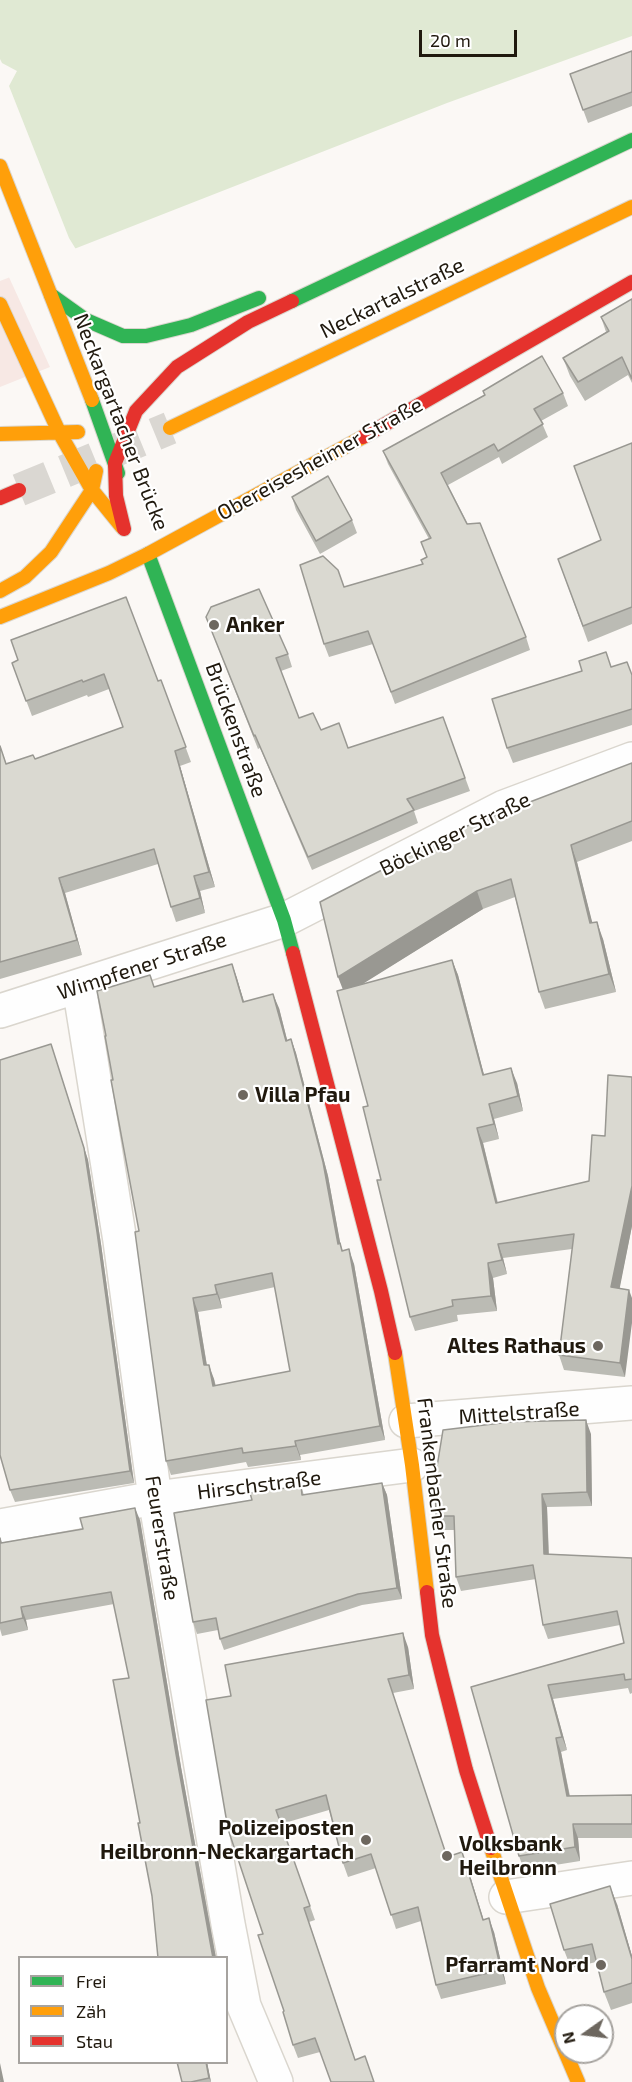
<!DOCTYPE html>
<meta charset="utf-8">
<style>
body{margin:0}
#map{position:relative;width:632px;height:2082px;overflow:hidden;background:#fbf8f5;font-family:"Exo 2",sans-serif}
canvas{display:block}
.legend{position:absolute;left:18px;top:1956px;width:210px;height:108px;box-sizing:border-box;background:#fff;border:2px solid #a6a39f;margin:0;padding:8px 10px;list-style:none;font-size:18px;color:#20190e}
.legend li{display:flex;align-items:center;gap:12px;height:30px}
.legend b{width:30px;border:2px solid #a6a39f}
.north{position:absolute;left:554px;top:2004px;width:60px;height:60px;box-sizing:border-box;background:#fff;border:2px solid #a6a39f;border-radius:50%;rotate:256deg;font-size:16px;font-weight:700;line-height:24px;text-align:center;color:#20190e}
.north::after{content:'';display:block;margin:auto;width:21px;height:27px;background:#6d675f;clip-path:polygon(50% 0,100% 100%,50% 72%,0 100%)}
.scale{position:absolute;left:419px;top:30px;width:98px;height:27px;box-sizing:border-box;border:3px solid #20190e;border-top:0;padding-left:8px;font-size:18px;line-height:21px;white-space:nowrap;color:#20190e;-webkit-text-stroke:4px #fff;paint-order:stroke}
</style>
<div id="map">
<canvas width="632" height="2082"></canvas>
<ul class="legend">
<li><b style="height:8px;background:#30b455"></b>Frei</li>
<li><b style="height:8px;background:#ff9f0a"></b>Zäh</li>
<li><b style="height:8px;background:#e5322d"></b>Stau</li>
</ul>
<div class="north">N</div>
<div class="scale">20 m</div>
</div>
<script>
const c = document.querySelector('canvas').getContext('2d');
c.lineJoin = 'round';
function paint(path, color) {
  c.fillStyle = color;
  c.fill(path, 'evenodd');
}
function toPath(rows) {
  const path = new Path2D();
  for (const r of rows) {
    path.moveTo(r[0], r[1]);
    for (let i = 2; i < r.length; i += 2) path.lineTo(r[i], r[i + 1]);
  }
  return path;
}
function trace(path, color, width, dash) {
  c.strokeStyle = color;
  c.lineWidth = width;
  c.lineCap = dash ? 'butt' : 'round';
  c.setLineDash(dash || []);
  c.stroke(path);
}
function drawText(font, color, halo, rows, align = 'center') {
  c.font = font + ' "Exo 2",sans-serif';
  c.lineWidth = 4.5;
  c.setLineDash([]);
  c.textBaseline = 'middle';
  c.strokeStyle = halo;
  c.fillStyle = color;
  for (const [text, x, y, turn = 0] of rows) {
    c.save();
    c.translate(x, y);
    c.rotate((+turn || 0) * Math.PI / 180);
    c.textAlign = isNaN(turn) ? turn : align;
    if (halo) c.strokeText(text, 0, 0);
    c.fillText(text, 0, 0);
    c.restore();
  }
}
paint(toPath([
 [8,275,50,367,0,387,0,278]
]), '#f7e8e4');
paint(toPath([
 [0,0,632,0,632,36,447,103,0,278]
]), '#e0e9d3');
paint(toPath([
 [0,59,2,63,17,71,9,86,69,238,77,251,0,281]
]), '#fbf8f5');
trace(toPath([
 [19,490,170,428]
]), '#dad7d2', 33, [33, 16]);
const street = toPath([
 [79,986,120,1241,155,1498,228,1924,244,2006,276,2082],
 [0,1011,284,920,504,807,632,759],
 [406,1421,632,1403],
 [0,1526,155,1498,412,1465],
 [506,1897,632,1878]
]);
const fast = toPath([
 [51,295,86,320,123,336,146,336,191,325,259,298],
 [292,301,632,140],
 [92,400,118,473],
 [148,554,284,920,293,953]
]);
const slow = toPath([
 [0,166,92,400],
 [0,304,59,432,92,490,122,527],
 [170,428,632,207],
 [0,434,78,432],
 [0,591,25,577,51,552,92,490,96,471],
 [0,617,109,573,148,554,363,437],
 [395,1353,412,1465,427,1592],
 [491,1848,538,1988,578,2082]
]);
const jam = toPath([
 [363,437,632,282],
 [0,498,19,490],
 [124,529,116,496,115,463,136,411,177,367,248,322,292,301],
 [293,953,381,1291,395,1353],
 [427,1592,432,1635,442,1676,466,1770,491,1848]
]);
trace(street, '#dad6ce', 36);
trace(fast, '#dad6ce', 16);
trace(slow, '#dad6ce', 16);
trace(jam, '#dad6ce', 16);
trace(street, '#fefefe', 33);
trace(fast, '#30b455', 14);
trace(slow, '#ff9f0a', 14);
trace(jam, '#e5322d', 14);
paint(toPath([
 [632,51,632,106,588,123,570,74],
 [632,299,632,383,628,375,585,401,570,376,563,358,606,332,601,317],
 [483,391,563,393,568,406,541,421,548,437,502,464,499,457,448,485,526,637,530,650,395,704,373,644,329,657,324,644,344,587,423,564,427,557,429,539,388,464,383,451,484,395],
 [632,443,632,624,588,642,558,559,601,540],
 [292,497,352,520,357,533,320,554,296,510],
 [211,630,288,654,292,667,281,671,299,718,321,730,348,748,443,717,470,791,414,811,418,823,312,870,260,748,258,749],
 [18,660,158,681,161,680,191,762,180,766,215,887,200,891,205,913,176,922,171,907,158,864,65,893,82,955,0,979,0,745,6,763,35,759,123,727,109,689,88,697,87,695,32,716,12,663],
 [611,667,632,675,632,725,513,763,507,748],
 [632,763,632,841,577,862,592,923,603,939,616,992,545,1009,539,992,515,897,483,909,360,985,452,960,458,975,484,1075,517,1083,523,1111,494,1119,499,1139,483,1143,498,1203,632,1226,619,1289,625,1377,564,1370,559,1355,572,1249,503,1258,507,1274,493,1278,497,1311,457,1315,458,1321,415,1331,410,1317,381,1180,368,1106,343,990],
 [232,964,244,1001,279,1008,287,1040,291,1039,296,1053,328,1176,340,1243,343,1251,354,1264,385,1440,300,1455,301,1460,248,1467,246,1462,171,1475,166,1461,139,1231,106,1036,155,987],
 [275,1287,290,1371,216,1386,214,1379,207,1365,198,1312,222,1308,220,1299],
 [51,1044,88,1160,101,1244,134,1483,15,1502,10,1490],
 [591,1434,592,1506,547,1507,549,1554,632,1558,632,1693,630,1694,628,1688,553,1699,567,1750,561,1752,570,1796,632,1795,632,1838,578,1838,580,1861,524,1870,519,1856,471,1687,624,1643,620,1625,548,1639,543,1625,536,1579,461,1591,456,1577,455,1530,441,1530,436,1516],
 [382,1483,387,1495,402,1599,362,1605,224,1650,220,1639,218,1630,197,1634,193,1622,252,1500,301,1486,304,1495],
 [140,1520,181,1767,216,1958,158,1958,152,1896,140,1823,129,1678,114,1604,26,1620,28,1630,2,1636,0,1629,0,1538,2,1543],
 [408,1647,414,1689,393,1693,447,1857,467,1866,483,1920,494,1932,506,1984,441,1999,436,1985,421,1921,396,1929,376,1868,348,1877,343,1863,329,1810,281,1824,315,1920,309,1922,355,2059,374,2082,320,2052,298,2058,293,2045,263,1934,231,1696],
 [617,1904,632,1956,632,2003,611,2010,604,1992,596,1962,571,1968,564,1950],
 [207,2062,211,2082,182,2082]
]), '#bbbbb4');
paint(toPath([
 [175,751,180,766,215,887,209,872],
 [571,845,577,862,597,941,590,923],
 [194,876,200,891,205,913,200,898],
 [59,878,65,893,82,955,77,940],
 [477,891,483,909,345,995,338,977],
 [597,922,603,939,616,992,609,974],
 [452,960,458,975,488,1090,483,1075],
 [232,964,237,978,248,1016,243,1002],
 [273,994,279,1008,291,1055,286,1041],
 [291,1039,296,1053,328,1176,343,1258,338,1244],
 [51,1044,88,1160,101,1244,134,1483,130,1471],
 [511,1068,517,1083,523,1111,518,1096],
 [489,1104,494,1119,499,1139,494,1124],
 [477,1128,483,1143,501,1218,496,1203],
 [632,1186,632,1226,617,1302,611,1287],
 [498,1244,503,1258,507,1274,502,1260],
 [349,1249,354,1264,385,1440,380,1426],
 [488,1263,493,1278,497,1311,491,1296],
 [215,1285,220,1299,222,1308,217,1294],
 [629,1290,632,1298,632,1323,625,1377,620,1363],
 [193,1298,198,1312,209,1379,204,1365],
 [209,1365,214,1379,218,1400,213,1386],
 [586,1420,591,1434,592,1506,587,1492],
 [295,1441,300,1455,301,1460,296,1446],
 [382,1483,387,1495,402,1599,397,1588],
 [542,1494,547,1507,549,1568,544,1554],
 [135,1508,140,1520,181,1767,216,1958,213,1958,176,1754],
 [21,1607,26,1620,28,1630,23,1618],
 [403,1633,408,1647,414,1689,409,1675],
 [548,1685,553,1699,567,1750,562,1737],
 [556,1738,561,1752,572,1809,567,1796],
 [573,1824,578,1838,580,1861,575,1847],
 [462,1852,467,1866,488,1934,483,1920],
 [610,1886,617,1904,632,1956,632,1959],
 [489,1918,494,1932,506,1984,501,1970],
 [206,2062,207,2062,211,2082,209,2078],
 [0,2063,4,2082,2,2082,0,2072]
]), '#999892');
const building = toPath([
 [632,51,632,92,583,110,570,74,632,51],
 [632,299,632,379,622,357,578,382,563,358,609,331,601,317,632,299],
 [542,356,563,393,534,409,543,424,498,451,494,444,441,473,467,524,480,523,526,637,391,692,368,631,324,644,300,565,323,556,338,570,344,587,423,564,421,560,427,557,421,542,431,538,383,451,485,395,483,391,542,356],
 [632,443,632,607,583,626,558,559,601,540,574,466,632,443],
 [328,476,352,520,316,541,292,497,328,476],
 [259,589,288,654,276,658,299,718,313,713,321,730,339,723,348,748,443,717,465,778,407,799,414,810,308,857,255,735,254,736,206,617,211,607,259,589],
 [126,597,158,681,161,680,186,747,175,751,209,872,194,876,200,898,171,907,154,849,59,878,77,940,0,962,0,746,6,764,33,755,35,759,123,727,104,674,83,682,82,680,26,701,12,663,18,660,11,640,126,597],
 [606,652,611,667,627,662,632,675,632,709,507,748,492,699,582,671,579,661,606,652],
 [632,763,632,821,571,845,590,923,597,922,609,974,539,992,511,879,477,891,338,977,320,902,467,826,632,763],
 [452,960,483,1075,511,1068,518,1096,489,1104,494,1124,477,1128,496,1203,589,1181,592,1135,605,1136,608,1075,632,1077,632,1186,611,1287,629,1290,620,1363,559,1355,574,1234,498,1244,502,1260,488,1263,491,1296,452,1300,453,1306,410,1317,377,1180,381,1180,363,1107,368,1106,337,991,452,960],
 [232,964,243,1002,273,994,286,1041,291,1039,323,1162,338,1244,340,1243,342,1251,349,1249,380,1426,295,1441,296,1446,243,1453,242,1448,166,1461,135,1232,139,1231,111,1080,113,1080,105,1036,106,1036,97,991,150,975,154,987,232,964],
 [272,1273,290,1371,213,1386,209,1365,204,1365,193,1298,217,1294,215,1285,272,1273],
 [51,1044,84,1148,97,1232,130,1471,10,1490,0,1455,0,1060,51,1044],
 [586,1420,587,1492,542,1494,544,1554,632,1558,632,1679,625,1680,624,1674,548,1685,562,1737,556,1738,567,1796,632,1795,632,1824,573,1824,575,1847,519,1856,471,1687,624,1643,617,1611,543,1625,533,1565,456,1577,454,1516,436,1516,435,1479,443,1430,509,1422,586,1420],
 [382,1483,397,1588,358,1594,220,1639,216,1618,193,1622,174,1513,252,1500,250,1493,301,1486,302,1495,382,1483],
 [135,1508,176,1754,213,1958,158,1958,152,1896,138,1823,140,1823,113,1680,129,1678,111,1592,21,1607,23,1618,0,1623,0,1538,1,1543,83,1529,80,1518,135,1508],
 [403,1633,409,1675,388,1679,447,1857,462,1852,483,1920,489,1918,501,1970,436,1985,418,1907,391,1915,371,1854,343,1863,326,1795,276,1810,310,1906,304,1908,355,2060,365,2056,374,2082,331,2082,315,2038,293,2045,283,2012,284,2011,258,1935,263,1934,228,1829,206,1700,231,1696,225,1665,403,1633],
 [610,1886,632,1959,632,1983,604,1992,592,1944,564,1950,550,1904,610,1886],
 [177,2062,206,2062,209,2078,191,2082,182,2082,177,2062],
 [0,2072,2,2082,0,2082,0,2072]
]);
paint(building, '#dad9d1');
trace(building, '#999892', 1.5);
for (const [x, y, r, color] of [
 [214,625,6,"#6d675f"],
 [243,1095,6,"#6d675f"],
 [598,1346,6,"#6d675f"],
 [366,1840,6,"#6d675f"],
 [447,1856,6,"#6d675f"],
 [601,1965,6,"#6d675f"]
]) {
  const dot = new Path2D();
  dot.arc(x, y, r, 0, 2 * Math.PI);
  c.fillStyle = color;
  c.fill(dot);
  trace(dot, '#fff', 2);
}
drawText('21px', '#20190e', '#fff', [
 ["Neckartalstraße",392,298,-26],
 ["Neckargartacher Brücke",121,422,69],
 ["Obereisesheimer Straße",320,459,-29],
 ["Brückenstraße",236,730,70],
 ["Böckinger Straße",455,834,-26],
 ["Wimpfener Straße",142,966,-18],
 ["Mittelstraße",519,1413,-4],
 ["Hirschstraße",259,1485,-7],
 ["Frankenbacher Straße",437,1503,83],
 ["Feurerstraße",162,1538,81]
]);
drawText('bold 21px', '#20190e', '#fff', [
 ["Anker",226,625],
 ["Villa Pfau",255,1095],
 ["Altes Rathaus",586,1346,"right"],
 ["Polizeiposten",354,1828,"right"],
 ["Heilbronn-Neckargartach",354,1852,"right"],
 ["Volksbank",459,1844],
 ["Heilbronn",459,1868],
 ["Pfarramt Nord",589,1965,"right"]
], 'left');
</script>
